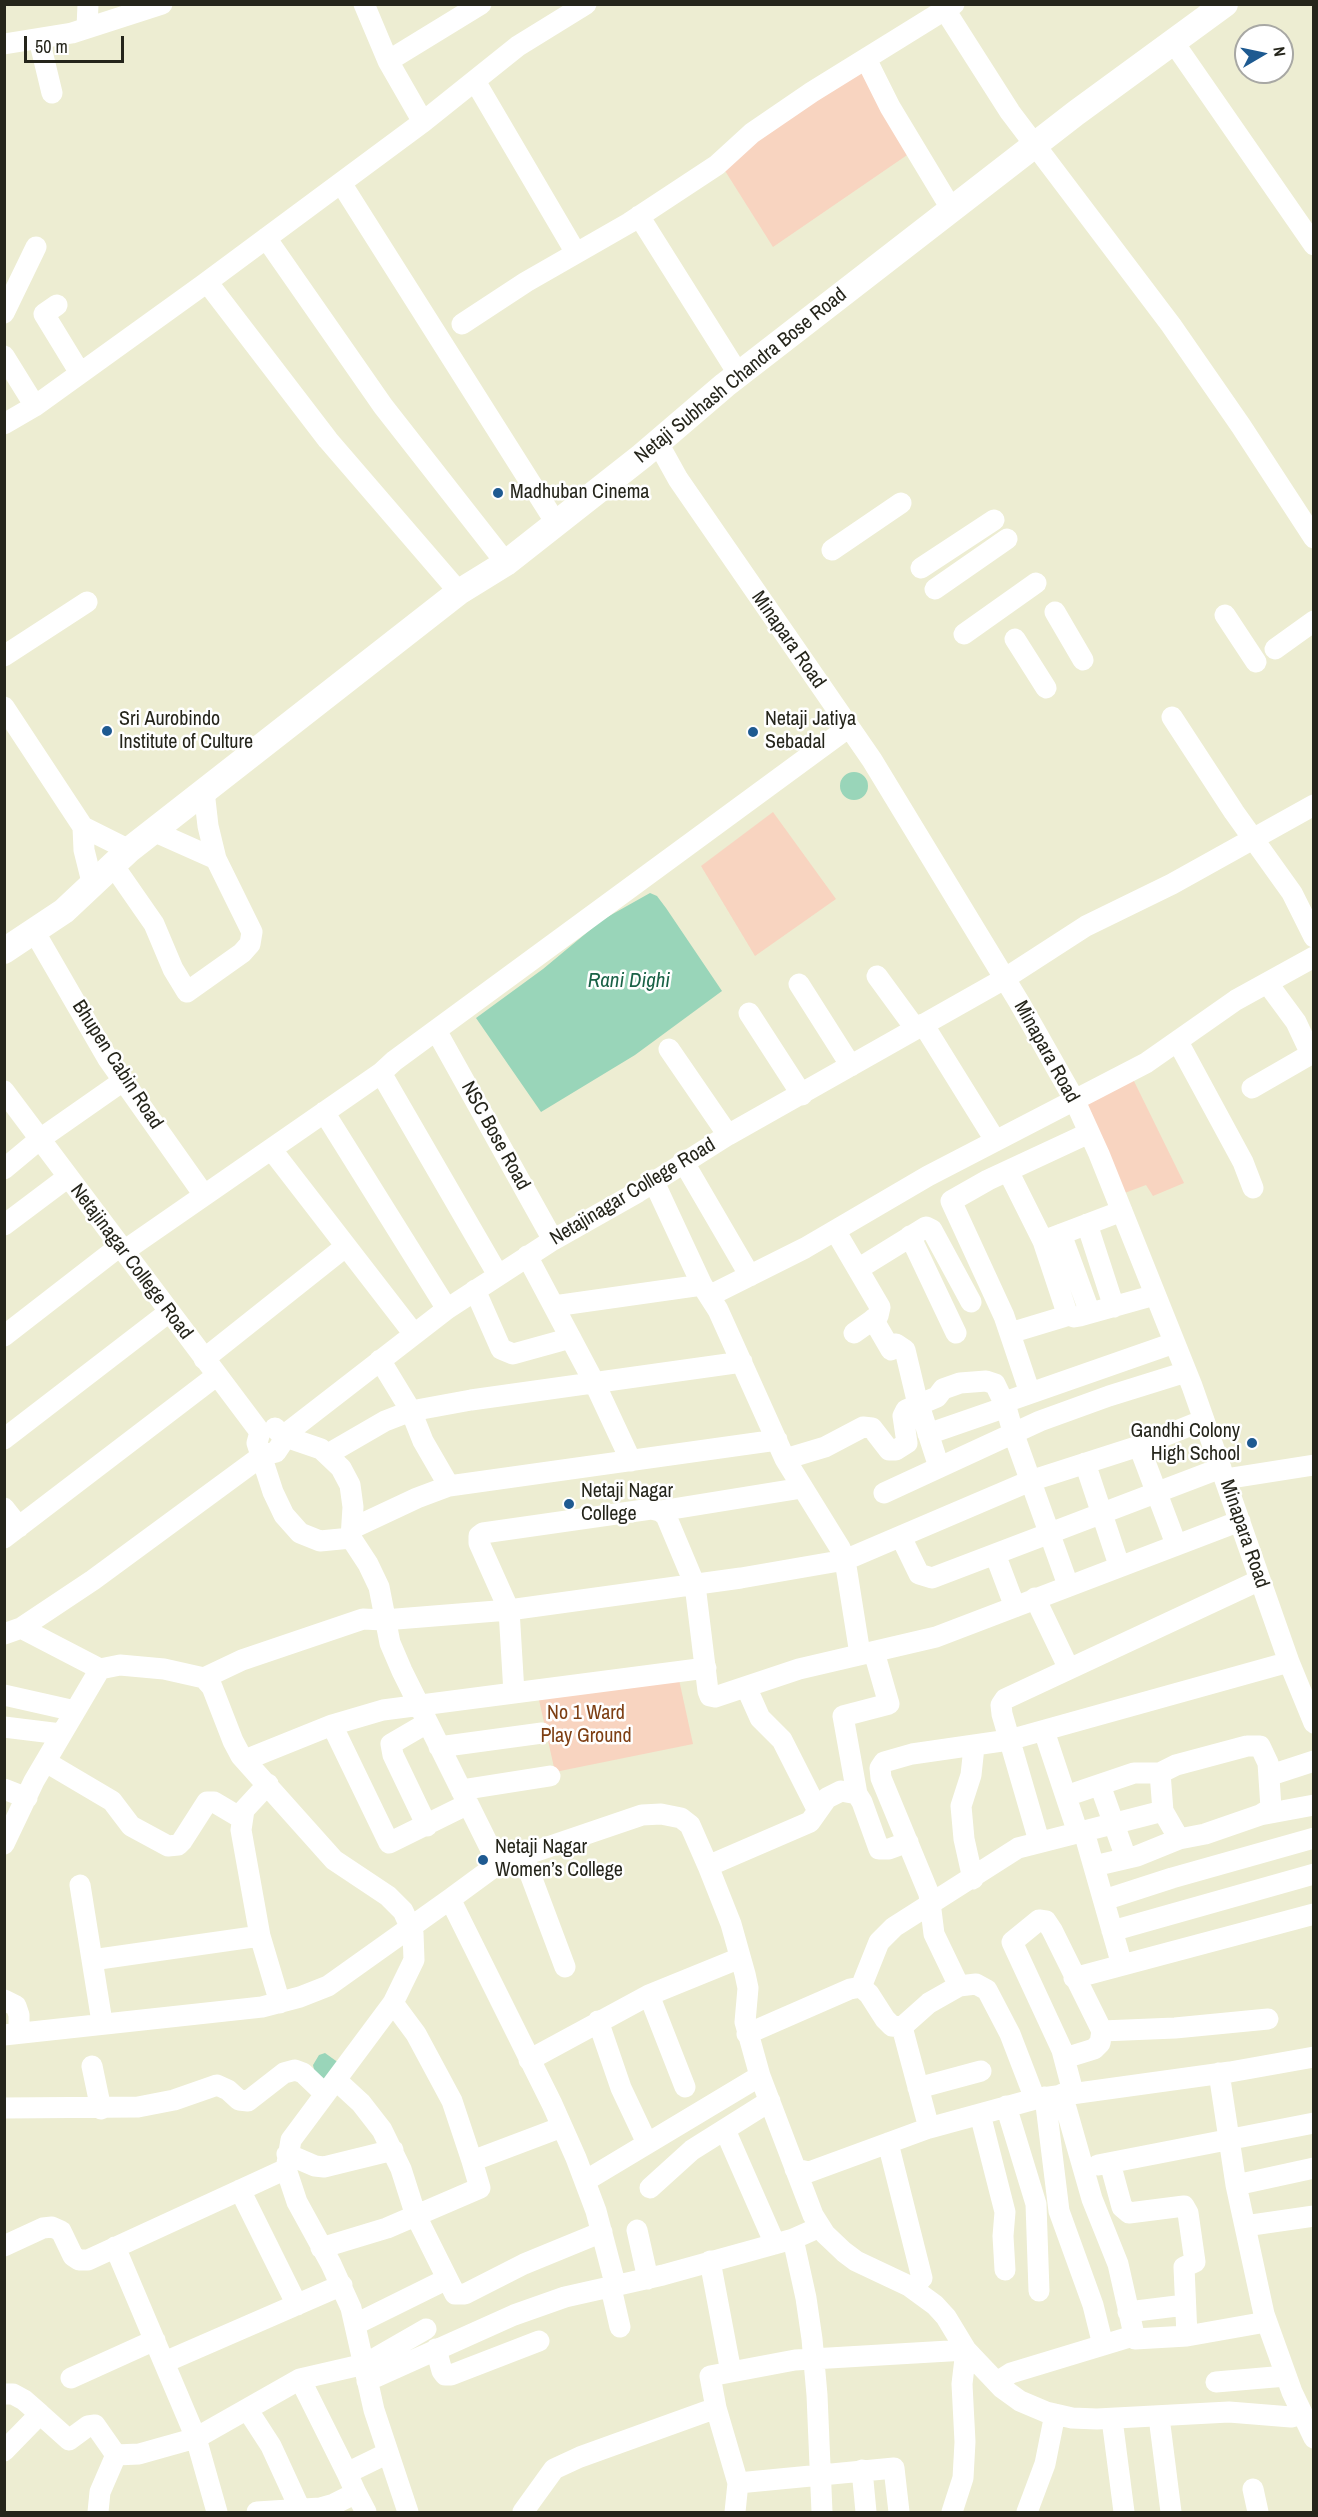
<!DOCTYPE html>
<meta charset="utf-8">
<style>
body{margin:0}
#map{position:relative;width:1318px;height:2517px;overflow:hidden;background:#ededd2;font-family:"Archivo Narrow",sans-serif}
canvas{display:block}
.frame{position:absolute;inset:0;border:6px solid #25251b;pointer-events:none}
.north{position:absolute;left:1234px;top:24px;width:60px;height:60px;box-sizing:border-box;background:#fff;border:2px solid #a8a8a4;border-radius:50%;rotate:81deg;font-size:16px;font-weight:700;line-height:24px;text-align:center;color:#25251b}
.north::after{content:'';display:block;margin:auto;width:21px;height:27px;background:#1e5a91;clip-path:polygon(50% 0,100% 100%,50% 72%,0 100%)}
.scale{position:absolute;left:24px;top:36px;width:100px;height:27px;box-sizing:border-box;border:3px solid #25251b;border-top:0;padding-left:8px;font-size:18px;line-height:21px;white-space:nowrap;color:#25251b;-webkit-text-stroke:4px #fff;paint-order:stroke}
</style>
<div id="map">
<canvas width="1318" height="2517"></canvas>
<div class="frame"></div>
<div class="north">N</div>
<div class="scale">50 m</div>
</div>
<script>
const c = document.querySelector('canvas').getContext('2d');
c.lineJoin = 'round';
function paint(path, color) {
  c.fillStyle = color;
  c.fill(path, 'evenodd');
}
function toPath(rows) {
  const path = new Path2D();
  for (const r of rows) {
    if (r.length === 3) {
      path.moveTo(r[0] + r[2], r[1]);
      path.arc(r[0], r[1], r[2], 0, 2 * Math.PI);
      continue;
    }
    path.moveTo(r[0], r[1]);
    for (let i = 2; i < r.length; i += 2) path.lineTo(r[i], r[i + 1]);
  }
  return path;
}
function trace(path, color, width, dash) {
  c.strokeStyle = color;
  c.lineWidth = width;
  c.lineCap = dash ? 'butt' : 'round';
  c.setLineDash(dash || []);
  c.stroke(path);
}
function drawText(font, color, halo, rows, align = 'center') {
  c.font = font + ' "Archivo Narrow",sans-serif';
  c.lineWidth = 5;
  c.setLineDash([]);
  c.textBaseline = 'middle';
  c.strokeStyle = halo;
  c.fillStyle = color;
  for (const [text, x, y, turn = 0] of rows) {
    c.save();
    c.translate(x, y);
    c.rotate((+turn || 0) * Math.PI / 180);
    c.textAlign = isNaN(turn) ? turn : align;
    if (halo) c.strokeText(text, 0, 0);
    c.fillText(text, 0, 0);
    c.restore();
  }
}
paint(toPath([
 [864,66,913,151,773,247,722,166],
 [773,812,836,899,755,956,701,866],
 [1131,1075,1184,1183,1153,1196,1146,1185,1122,1194,1084,1101],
 [678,1675,693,1744,555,1772,537,1691]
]), '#f8d4c0');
paint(toPath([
 [854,786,14],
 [650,893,657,896,666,908,722,991,635,1055,541,1112,476,1018,543,969,602,920],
 [325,2053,339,2063,323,2081,315,2074,313,2065,319,2055]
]), '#99d5b9');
trace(toPath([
 [364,4,388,61,423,122],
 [945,10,1010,112,1171,325,1241,426,1314,538],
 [87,28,88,4],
 [39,39,52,93],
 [1174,43,1314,245],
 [4,44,72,33,162,4],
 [866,59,890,107,952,210],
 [388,61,481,4],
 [475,81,576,253],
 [341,183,556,523],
 [639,216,739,375],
 [266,238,383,406,506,563],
 [207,282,328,440,459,592],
 [57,305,44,314,80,373],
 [4,313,36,247],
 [462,324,526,282,629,223,717,165,752,133,812,92,954,4],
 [4,356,35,406],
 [4,424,35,406,203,285,423,122,518,46,586,4],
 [658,443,678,479,872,760,1019,1002,1074,1099,1099,1154,1192,1386,1289,1662,1314,1723],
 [832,550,901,503],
 [921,568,994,520],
 [935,589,1007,539],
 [1055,612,1083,660],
 [1225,615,1256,662],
 [964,634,1036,583],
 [1015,639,1046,688],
 [1275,649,1314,621],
 [4,656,87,602],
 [4,707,83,827,129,850],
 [1172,717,1234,812,1292,893,1314,937],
 [83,827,84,850,93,886],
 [153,831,216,859],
 [113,865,154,924,173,969,187,992,242,953,250,944,252,932,216,859,208,826,204,791],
 [34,931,108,1059,204,1195],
 [877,976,915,1028],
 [799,984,851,1066],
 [749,1013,802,1095],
 [923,1024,995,1140],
 [437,1032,553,1240],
 [1178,1042,1243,1162,1253,1188],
 [669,1049,728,1135],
 [381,1073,498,1275],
 [1252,1088,1311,1054,1296,1022,1268,984],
 [4,1091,260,1432],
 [324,1112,447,1309],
 [271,1149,414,1334],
 [683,1161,750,1276],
 [4,1169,40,1139,123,1081],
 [1008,1171,1043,1241,1066,1310,1063,1317,1010,1333],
 [653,1180,702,1285,718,1310,785,1459,840,1548,845,1560,860,1654],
 [1087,1224,1114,1307],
 [4,1225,68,1177],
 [836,1232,880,1307,878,1316,854,1333],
 [1061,1234,1090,1313],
 [910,1236,956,1333],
 [1043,1241,1122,1211],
 [124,1251,381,1073,394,1061,849,727],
 [527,1256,595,1384,631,1461],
 [858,1269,926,1227,932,1230,971,1302],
 [475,1290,501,1349,513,1354,571,1338],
 [709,1296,805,1248,928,1176,1146,1063,1236,1000,1314,957],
 [554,1306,702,1285],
 [1066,1314,1074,1317,1080,1316,1155,1295],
 [873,1319,891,1350,896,1344,905,1350,916,1396,939,1467],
 [4,1336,120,1246],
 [204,1359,345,1247],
 [380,1360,411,1411,423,1441,449,1486],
 [1030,1393,1004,1316,951,1201,988,1180,1089,1133],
 [275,1428,283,1436,321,1449,341,1468,350,1485,353,1507,351,1538],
 [260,1432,257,1443,273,1492,284,1515,300,1533,320,1541,351,1538,368,1564,379,1587,390,1643,402,1671,498,1864],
 [283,1436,447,1309,553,1240,638,1192,728,1135,1004,979,1086,926,1172,884,1314,805],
 [4,1439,169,1312],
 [1139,1446,1176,1544],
 [328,1454,385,1421,411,1411,471,1400,742,1362],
 [785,1459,825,1447,863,1427,872,1428,889,1450,896,1450,907,1443,903,1416,906,1410,937,1397,943,1389,960,1383,986,1381,995,1384,1006,1407,928,1434],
 [1085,1463,1119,1565],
 [1225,1479,1314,1465],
 [884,1493,1040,1421,1109,1396,1186,1372],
 [4,1508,19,1527],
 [660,1511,802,1488],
 [353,1528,417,1498,449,1486,777,1440],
 [901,1537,919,1574,932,1578,1221,1468],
 [4,1538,216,1376],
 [995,1554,1015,1607],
 [1068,1585,1013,1432,1006,1407,1008,1401,1174,1343],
 [1035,1598,1069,1669],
 [21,1628,100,1669,120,1665,164,1669,204,1678,212,1687,233,1741,241,1756,334,1860,388,1896,403,1911,413,1933,414,1960,393,2003,291,2140,286,2169,297,2202,331,2264,351,2308,374,2410,408,2512],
 [4,1634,21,1628,93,1580,263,1455,276,1452,282,1443,283,1436],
 [204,1678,242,1660,363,1619,384,1620,509,1610,741,1578,845,1560,1030,1481,1139,1446,1204,1420],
 [747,1689,760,1718,782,1740,817,1809],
 [514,1693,509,1610,479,1543,479,1536,483,1533,651,1509,660,1511,666,1516,695,1585,708,1691,710,1696,715,1697,799,1669,936,1637,1240,1521],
 [4,1695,75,1711],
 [332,1725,389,1843,468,1804],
 [4,1727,61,1734],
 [1044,1731,1078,1833],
 [1247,1746,1260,1746,1268,1763,1271,1808,1260,1815,1205,1834,1179,1839,1163,1811,1160,1773,1176,1765,1247,1746],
 [439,1747,542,1733],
 [245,1760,332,1725,383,1710,706,1668],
 [46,1762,112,1801,131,1826,168,1846,178,1845,182,1841,207,1802,214,1802,241,1818],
 [1271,1775,1314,1761],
 [268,1784,244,1810,241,1830,260,1936,280,2003],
 [1100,1785,1126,1858],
 [4,1789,27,1798],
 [461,1790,550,1776],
 [857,1794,843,1716,889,1704,874,1652],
 [1066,1796,1134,1773,1160,1773],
 [1260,1815,1314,1805],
 [427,1826,393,1755,391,1744,427,1723],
 [1084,1832,1122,1965],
 [1039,1841,1002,1714,1001,1705,1005,1699,1260,1580],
 [4,1844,34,1781,100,1669],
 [523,1855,565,1967],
 [708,1866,810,1822,827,1798,841,1791,857,1794,862,1802,879,1849,889,1849,908,1842],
 [1094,1866,1137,1856,1179,1839],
 [973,1879,964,1839,961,1806,971,1775,974,1747],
 [80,1885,102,2022],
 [1104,1900,1172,1878,1314,1838],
 [1112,1931,1314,1874],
 [92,1960,260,1936],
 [1074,1978,1314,1914],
 [861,1987,879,1942,894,1927,1018,1848,1163,1811],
 [649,1995,685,2087],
 [4,2000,16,2006,19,2015,19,2033],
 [393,2003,416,2034,452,2101,472,2161],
 [598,2021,621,2088,647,2143],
 [1102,2031,1175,2028,1268,2019],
 [747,2034,850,1989,861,1987,869,1994,885,2019,892,2026,902,2027],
 [4,2035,262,2007,300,1997,328,1986,453,1897],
 [1065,2058,1094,2049,1100,2043,1102,2031,1052,1930,1046,1921,1039,1920,1012,1942,1062,2050,1073,2092],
 [529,2060,649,1995,740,1958],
 [92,2066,101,2109],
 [1219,2073,1236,2185,1264,2314,1292,2392,1314,2438],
 [336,2080,361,2103,382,2130,401,2169,416,2216,455,2294,465,2294,524,2264,602,2232],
 [918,2088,981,2071],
 [1062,2094,1092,2199,1118,2264,1135,2339,1187,2336,1266,2322],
 [1045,2097,1059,2211,1093,2305,1103,2345],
 [1035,2099,1010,2034,987,1990,976,1984,959,1986,934,1934,929,1894,881,1778,880,1768,884,1762,912,1754,1009,1740,1289,1662],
 [1006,2106,1036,2204,1039,2291],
 [4,2108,138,2107,174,2100,217,2085,228,2090,239,2100,248,2101,284,2073,295,2070,303,2073,325,2094],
 [980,2114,1005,2212,1003,2236,1005,2270],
 [929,2128,902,2027,929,2003,959,1986],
 [725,2130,775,2244],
 [888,2143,922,2278],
 [287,2154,315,2166,324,2167,393,2150],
 [1110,2163,1122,2207,1129,2213,1184,2206,1188,2213,1195,2262,1184,2267,1187,2336],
 [1098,2165,1314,2123],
 [795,2169,809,2172,929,2128,1035,2099,1230,2072,1314,2057],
 [585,2181,760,2076],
 [1236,2185,1314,2168],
 [650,2188,692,2150,770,2101],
 [240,2190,297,2305],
 [1245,2226,1314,2216],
 [637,2230,648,2279],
 [793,2239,806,2298,812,2339,817,2395,822,2512],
 [4,2246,43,2228,52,2227,61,2231,73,2256,79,2260,88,2260,286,2169],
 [115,2247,196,2438,217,2512],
 [321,2248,387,2228,480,2188,472,2161,562,2127],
 [710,2261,731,2372],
 [616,2287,596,2211,576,2158,552,2104,453,1905,453,1897,498,1864,642,1815,661,1814,681,1818,690,1825,708,1866,731,1924,745,1974,748,1988,745,2022,760,2076,813,2215,825,2234,844,2252,856,2261,909,2286,935,2305,946,2317,966,2350,1002,2388,1020,2401,1046,2412,1072,2418,1097,2419,1229,2412,1291,2417,1302,2414],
 [611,2288,620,2327],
 [1128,2312,1185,2305],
 [356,2324,445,2280],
 [436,2349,442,2371,445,2375,451,2375,539,2341],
 [165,2362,342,2285],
 [71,2378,155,2340],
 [300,2379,347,2473],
 [367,2381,514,2315,565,2297,663,2275,793,2239,820,2227],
 [997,2382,1011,2373,1133,2336],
 [1216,2382,1286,2376],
 [4,2394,13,2394,24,2400,40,2414,4,2451],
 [716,2408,738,2483,735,2512],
 [247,2409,271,2446,300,2509],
 [40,2414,69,2440,88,2426,95,2425,116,2455,139,2454,196,2438,300,2379,365,2364,426,2329],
 [1159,2417,1171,2512],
 [1112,2419,1124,2512],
 [862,2470,866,2512],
 [738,2483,894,2468,899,2512],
 [1253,2489,1258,2512],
 [356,2493,366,2512],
 [98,2512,100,2492,116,2455],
 [257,2512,320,2508,334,2504,356,2493,347,2473,388,2453],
 [523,2512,554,2469,580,2457,716,2408,710,2376,795,2360,966,2350,962,2384,965,2442,963,2478,952,2512],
 [1027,2512,1045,2464,1055,2414]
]), '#fff', 21);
trace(toPath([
 [4,951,64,911,129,850,459,592,506,563,642,456,725,385,1076,113,1225,4]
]), '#fff', 26);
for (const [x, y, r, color] of [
 [498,493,6,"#1e5a91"],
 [107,731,6,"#1e5a91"],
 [753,732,6,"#1e5a91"],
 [1252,1443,6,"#1e5a91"],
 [569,1504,6,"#1e5a91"],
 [483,1860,6,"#1e5a91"]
]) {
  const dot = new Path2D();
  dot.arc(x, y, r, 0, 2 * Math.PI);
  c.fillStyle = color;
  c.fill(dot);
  trace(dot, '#fff', 2);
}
drawText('20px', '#25251b', '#fff', [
 ["Netaji Subhash Chandra Bose Road",741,376,-39],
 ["Minapara Road",788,640,55],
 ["Minapara Road",1046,1052,61],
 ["Bhupen Cabin Road",117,1065,57],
 ["NSC Bose Road",495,1136,61],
 ["Netajinagar College Road",633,1192,-31],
 ["Netajinagar College Road",131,1262,53],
 ["Minapara Road",1244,1534,71]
]);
drawText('20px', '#25251b', '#fff', [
 ["Madhuban Cinema",510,493],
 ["Sri Aurobindo",119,720],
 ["Institute of Culture",119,743],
 ["Netaji Jatiya",765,720],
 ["Sebadal",765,743],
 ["Gandhi Colony",1240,1432,"right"],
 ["High School",1240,1455,"right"],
 ["Netaji Nagar",581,1492],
 ["College",581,1515],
 ["Netaji Nagar",495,1848],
 ["Women’s College",495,1871]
], 'left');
drawText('20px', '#7d3e12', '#fff', [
 ["No 1 Ward",586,1714],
 ["Play Ground",586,1737]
]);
drawText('italic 21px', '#1a6247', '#fff', [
 ["Rani Dighi",629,981]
]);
</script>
